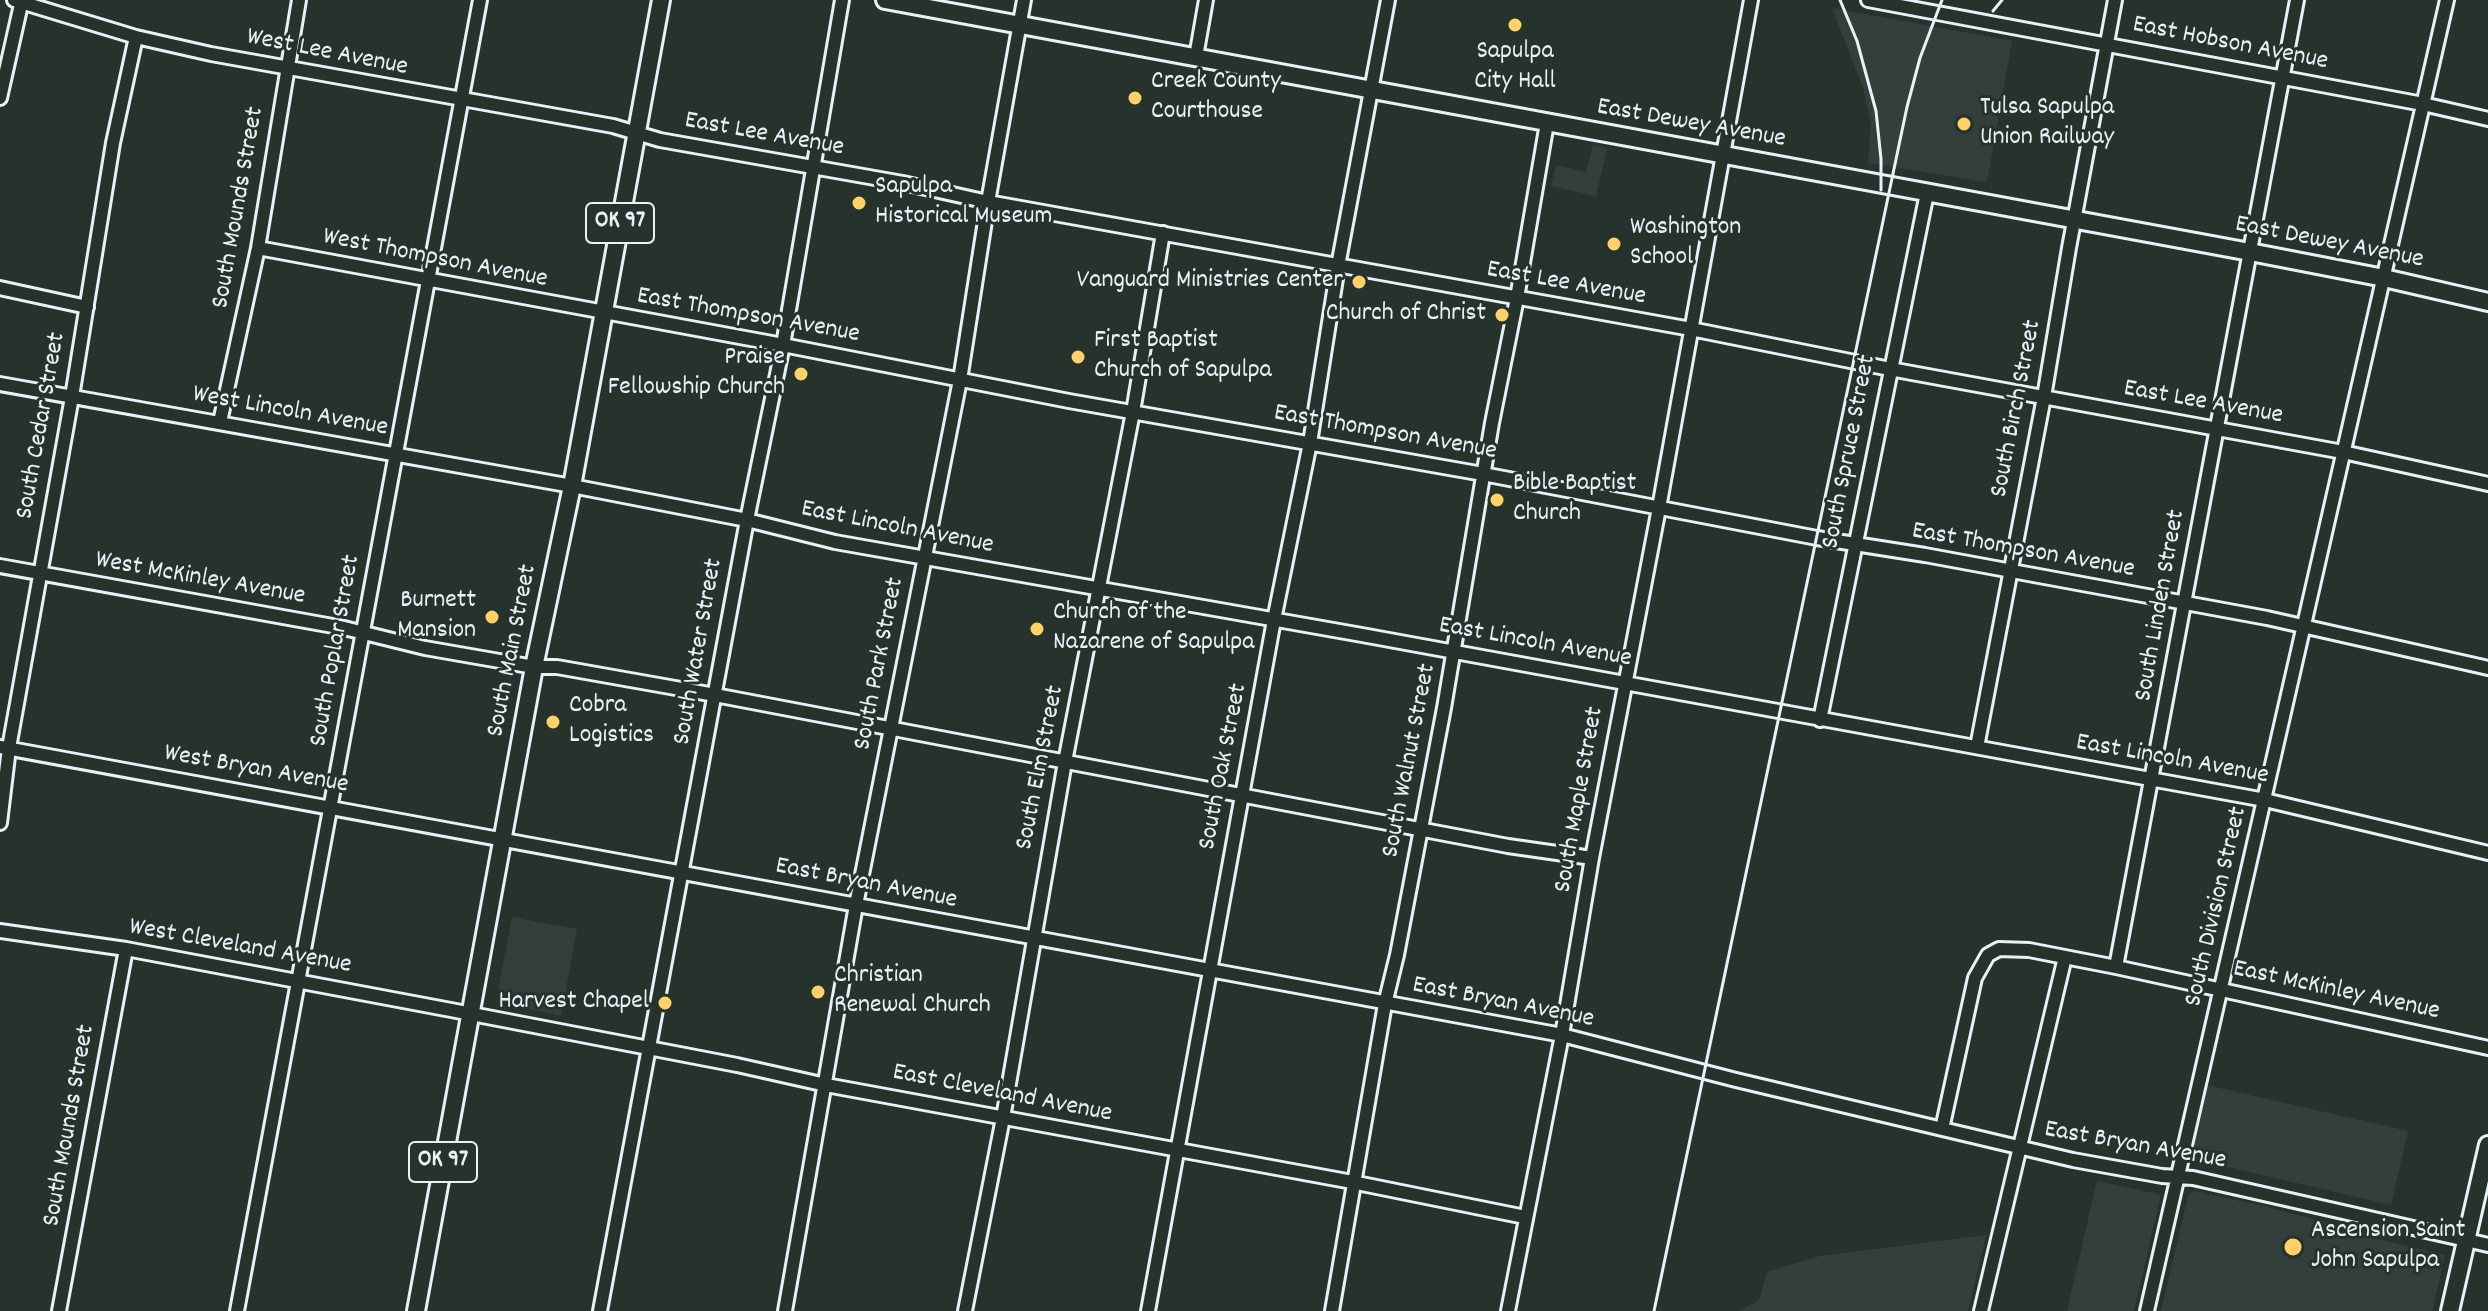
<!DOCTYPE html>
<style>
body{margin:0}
canvas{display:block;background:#26332d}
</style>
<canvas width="2488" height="1311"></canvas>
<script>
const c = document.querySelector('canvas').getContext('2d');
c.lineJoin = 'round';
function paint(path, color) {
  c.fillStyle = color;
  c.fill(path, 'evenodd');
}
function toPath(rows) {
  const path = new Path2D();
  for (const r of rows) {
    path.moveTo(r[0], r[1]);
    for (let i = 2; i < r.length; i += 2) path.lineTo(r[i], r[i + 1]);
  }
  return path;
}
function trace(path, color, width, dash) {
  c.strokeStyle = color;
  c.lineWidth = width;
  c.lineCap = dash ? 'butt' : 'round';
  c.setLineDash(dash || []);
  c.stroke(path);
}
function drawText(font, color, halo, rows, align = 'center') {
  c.font = font + ' Dekko,sans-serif';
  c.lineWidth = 6;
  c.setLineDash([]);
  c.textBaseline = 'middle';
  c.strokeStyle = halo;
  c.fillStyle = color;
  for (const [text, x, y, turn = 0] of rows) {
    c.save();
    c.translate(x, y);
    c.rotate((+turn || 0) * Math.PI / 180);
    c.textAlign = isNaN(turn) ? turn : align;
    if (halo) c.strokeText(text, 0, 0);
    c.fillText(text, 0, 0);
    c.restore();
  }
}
paint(toPath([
 [1832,8,2012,41,1987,182,1868,163,1871,123,1863,88],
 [1593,145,1607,148,1596,196,1551,186,1556,165,1586,172],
 [512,917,577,929,561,1016,496,1002],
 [2206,1085,2408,1131,2391,1205,2189,1158],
 [2097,1181,2161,1195,2134,1311,2067,1311],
 [2194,1191,2267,1207,2362,1232,2373,1238,2445,1255,2432,1311,2161,1311,2188,1196],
 [1986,1235,1968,1311,1739,1311,1759,1300,1767,1272,1820,1256]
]), '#333f3a');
const minor = toPath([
 [14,0,136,37,211,54,613,126,660,140,903,183,988,202,1691,329,1890,369,2343,452,2488,484],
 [1868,0,2423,104,2488,119],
 [1196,57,1206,0],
 [0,98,22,0],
 [258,248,783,345,1069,401,1483,474,1817,538,1925,555,2267,618,2488,668],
 [0,288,87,307],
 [0,384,572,486,747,520,835,542,1362,635,2265,800,2488,853],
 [220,422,258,248,299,0],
 [0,566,344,628,425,648,534,667,557,667,715,695,1508,846,1592,858],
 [1820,720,1927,193],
 [0,747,1562,1035,1736,1080,2073,1160,2162,1176,2193,1178,2488,1245],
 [1977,747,2044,397,2069,248,2115,0],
 [0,823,9,748,72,397,113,143,136,37],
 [0,931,126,949,451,1010,737,1065,826,1085,1347,1181,1525,1217],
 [2116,967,2297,0],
 [1942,1129,1975,978,1988,955,1999,949,2029,950,2116,967,2488,1048],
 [59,1311,126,949],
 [237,1311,480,0],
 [600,1311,747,520,783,345,842,0],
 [785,1311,856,905,960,380,988,202,1024,0],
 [965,1311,1003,1118,1065,762,1133,412,1163,233],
 [1148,1311,1274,620,1310,443,1338,266,1388,0],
 [1332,1311,1385,1004,1397,955,1444,708,1492,423,1517,298,1547,123],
 [1508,1311,1562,1035,1592,858,1659,508,1751,0],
 [1981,1311,2065,957],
 [2147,1311,2447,0]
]);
const major = toPath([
 [885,0,2250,252,2384,278,2488,302],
 [416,1311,534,667,572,486,661,0],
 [2450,1311,2488,1145]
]);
trace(minor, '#e8f1f8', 18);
trace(major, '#e8f1f8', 22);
trace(minor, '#26332d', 12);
trace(major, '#26332d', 16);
trace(toPath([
 [1840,0,1857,41,1876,111,1881,159,1881,190],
 [1993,11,2002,0],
 [1654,1311,1907,107,1920,58,1942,0]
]), '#e8f1f8', 3);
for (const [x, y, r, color] of [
 [1515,25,8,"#ffd166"],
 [1135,98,8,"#ffd166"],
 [1964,124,8,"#ffd166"],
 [859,203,8,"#ffd166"],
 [1614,244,8,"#ffd166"],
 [1359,282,8,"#ffd166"],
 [1502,315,8,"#ffd166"],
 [1078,357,8,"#ffd166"],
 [801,374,8,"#ffd166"],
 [1497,500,8,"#ffd166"],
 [492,617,8,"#ffd166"],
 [1037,629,8,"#ffd166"],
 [553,722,8,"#ffd166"],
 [818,992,8,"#ffd166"],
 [665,1003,8,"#ffd166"],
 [2293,1247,10,"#ffd166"]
]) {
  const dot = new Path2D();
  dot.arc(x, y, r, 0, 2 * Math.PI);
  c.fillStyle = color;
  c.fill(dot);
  trace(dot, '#26332d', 3);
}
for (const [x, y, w] of [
 [620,223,68],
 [443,1162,68]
]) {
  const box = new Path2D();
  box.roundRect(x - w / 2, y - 20, w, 40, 6);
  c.fillStyle = '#26332d';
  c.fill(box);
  trace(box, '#e8f1f8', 2);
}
drawText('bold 24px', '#e8f1f8', null, [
 ["OK 97",620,223],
 ["OK 97",443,1162]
]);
drawText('26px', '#e8f1f8', '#26332d', [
 ["East Hobson Avenue",2230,45,11],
 ["West Lee Avenue",327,54,11],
 ["East Dewey Avenue",1691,125,10],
 ["East Lee Avenue",764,136,10],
 ["South Mounds Street",240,208,-80],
 ["East Dewey Avenue",2329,244,11],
 ["West Thompson Avenue",435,260,11],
 ["East Lee Avenue",1566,285,10],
 ["East Thompson Avenue",748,317,10],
 ["East Lee Avenue",2203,404,10],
 ["South Birch Street",2018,409,-79],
 ["West Lincoln Avenue",290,413,10],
 ["South Cedar Street",43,426,-80],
 ["East Thompson Avenue",1385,434,10],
 ["South Spruce Street",1851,452,-79],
 ["East Lincoln Avenue",897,529,11],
 ["East Thompson Avenue",2023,552,10],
 ["West McKinley Avenue",200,580,10],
 ["South Linden Street",2162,606,-80],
 ["East Lincoln Avenue",1535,644,10],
 ["South Poplar Street",337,651,-80],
 ["South Main Street",514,651,-79],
 ["South Water Street",700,652,-80],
 ["South Park Street",881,664,-79],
 ["South Walnut Street",1411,761,-79],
 ["East Lincoln Avenue",2172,761,10],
 ["South Oak Street",1225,767,-79],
 ["South Elm Street",1042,768,-79],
 ["West Bryan Avenue",256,771,10],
 ["South Maple Street",1581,800,-80],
 ["East Bryan Avenue",866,885,11],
 ["South Division Street",2218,907,-77],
 ["West Cleveland Avenue",240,948,10],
 ["East McKinley Avenue",2336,992,12],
 ["East Bryan Avenue",1503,1004,11],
 ["East Cleveland Avenue",1002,1095,11],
 ["South Mounds Street",71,1126,-80],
 ["East Bryan Avenue",2135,1147,10]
]);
drawText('26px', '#e8f1f8', '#26332d', [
 ["Sapulpa",1515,53,"center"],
 ["City Hall",1515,83,"center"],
 ["Creek County",1151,83],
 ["Courthouse",1151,113],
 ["Tulsa Sapulpa",1980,109],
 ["Union Railway",1980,139],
 ["Sapulpa",875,188],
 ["Historical Museum",875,218],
 ["Washington",1630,229],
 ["School",1630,259],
 ["Vanguard Ministries Center",1343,282,"right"],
 ["Church of Christ",1486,315,"right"],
 ["First Baptist",1094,342],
 ["Church of Sapulpa",1094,372],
 ["Praise",785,359,"right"],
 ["Fellowship Church",785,389,"right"],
 ["Bible Baptist",1513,485],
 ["Church",1513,515],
 ["Burnett",476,602,"right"],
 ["Mansion",476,632,"right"],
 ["Church of the",1053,614],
 ["Nazarene of Sapulpa",1053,644],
 ["Cobra",569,707],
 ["Logistics",569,737],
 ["Christian",834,977],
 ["Renewal Church",834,1007],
 ["Harvest Chapel",649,1003,"right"],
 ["Ascension Saint",2311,1232],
 ["John Sapulpa",2311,1262]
], 'left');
</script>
